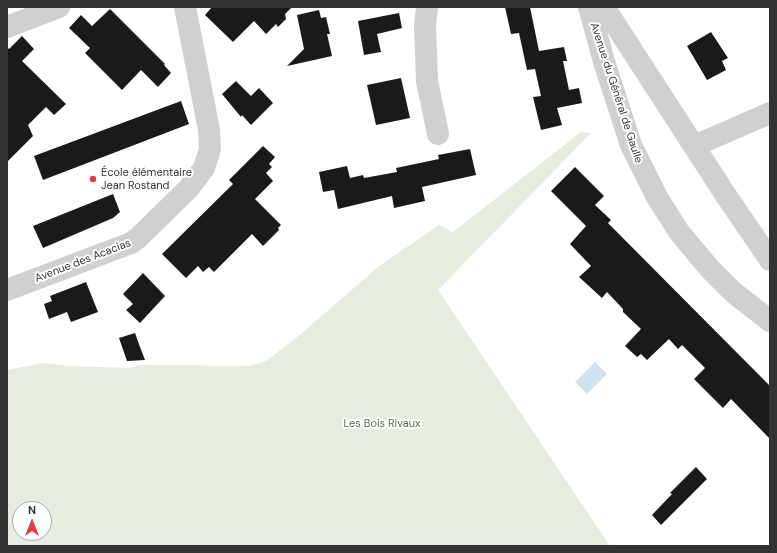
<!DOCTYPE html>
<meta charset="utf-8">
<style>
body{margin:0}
#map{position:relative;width:777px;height:553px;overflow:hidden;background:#fff;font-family:"DM Sans",sans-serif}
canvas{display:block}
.frame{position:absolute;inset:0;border:8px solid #333;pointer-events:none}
.north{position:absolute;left:12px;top:501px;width:40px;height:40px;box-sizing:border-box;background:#fff;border:1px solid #adadad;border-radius:50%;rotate:0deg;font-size:11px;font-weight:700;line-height:16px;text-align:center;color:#333}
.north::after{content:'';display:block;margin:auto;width:14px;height:18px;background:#e63946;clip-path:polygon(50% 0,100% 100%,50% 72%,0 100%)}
</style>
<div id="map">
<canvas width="777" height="553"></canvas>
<div class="frame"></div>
<div class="north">N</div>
</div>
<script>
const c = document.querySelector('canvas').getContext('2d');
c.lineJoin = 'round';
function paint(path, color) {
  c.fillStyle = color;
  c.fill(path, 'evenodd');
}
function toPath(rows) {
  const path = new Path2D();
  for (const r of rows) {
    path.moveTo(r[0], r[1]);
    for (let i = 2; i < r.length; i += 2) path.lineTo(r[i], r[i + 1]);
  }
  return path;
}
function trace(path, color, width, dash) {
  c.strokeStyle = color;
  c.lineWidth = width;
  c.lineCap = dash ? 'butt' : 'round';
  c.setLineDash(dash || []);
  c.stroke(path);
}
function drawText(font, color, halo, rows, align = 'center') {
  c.font = font + ' "DM Sans",sans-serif';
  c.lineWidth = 4;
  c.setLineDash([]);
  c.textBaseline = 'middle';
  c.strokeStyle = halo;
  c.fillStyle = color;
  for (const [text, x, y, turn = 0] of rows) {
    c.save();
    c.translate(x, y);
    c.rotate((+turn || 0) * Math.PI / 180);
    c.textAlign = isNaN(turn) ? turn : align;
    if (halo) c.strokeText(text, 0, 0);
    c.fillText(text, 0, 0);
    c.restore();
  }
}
paint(toPath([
 [581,132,591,133,438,290,610,546,7,546,7,370,43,363,68,366,130,368,140,365,251,366,266,361,301,334,378,267,439,225,453,232],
 [20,509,44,509,44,533,20,533]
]), '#e6ecdf');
paint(toPath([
 [595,362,607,374,587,394,575,382]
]), '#cfe2ee');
paint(toPath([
 [212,7,292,7,285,14,286,19,278,27,276,24,266,34,254,21,233,42,205,15],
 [505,7,530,7,539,51,564,47,567,61,563,61,569,90,579,88,582,103,557,108,562,125,541,130,533,97,541,96,535,69,527,70,519,33,511,34],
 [110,9,165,64,164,65,171,73,158,87,141,70,122,90,85,53,90,48,69,28,81,15,92,26],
 [319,10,321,18,326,17,330,34,327,34,332,56,287,66,304,49,297,15],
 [399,13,402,28,377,34,381,52,364,55,358,21],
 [711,32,728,58,722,61,726,70,707,80,687,46],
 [22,36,34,49,22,61,66,104,54,115,46,107,28,125,33,136,7,162,7,47,9,49],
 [401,78,410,118,376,125,367,85],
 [236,81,251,96,259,88,273,103,251,125,242,115,241,117,222,94],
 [181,101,189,124,43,180,34,156],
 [263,146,275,157,269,164,272,167,266,173,273,181,255,199,281,225,278,228,279,230,263,246,252,234,214,272,209,267,203,272,198,266,186,278,162,254,233,184,229,180],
 [470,149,476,175,422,187,425,201,394,208,392,196,338,209,334,190,323,192,319,172,347,166,350,178,363,175,364,178,397,172,396,168,439,159,438,155],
 [575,167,604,196,595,205,611,220,608,223,770,386,770,439,731,399,723,408,694,379,705,368,682,345,678,349,669,339,647,360,641,354,637,357,625,346,641,329,623,312,623,309,607,292,602,298,579,277,591,266,570,244,586,226,551,191],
 [113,194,120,212,113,218,43,248,33,226],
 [143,273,165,296,140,323,126,310,133,304,123,294],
 [86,282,98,312,71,322,67,312,49,319,44,304,52,301,50,296],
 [135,333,140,347,145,360,127,361,119,338],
 [696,467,707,479,661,525,652,515,672,494,670,493]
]), '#1a1a1a');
trace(toPath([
 [427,7,425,26,427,81,438,134],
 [589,7,605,65,631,145,657,197,679,232,710,269,733,292,770,321],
 [604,7,725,194,770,260],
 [7,27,59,7],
 [694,146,770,113],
 [7,290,131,243,138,238,189,188,204,168,210,149,209,130,185,7]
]), '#d0d0d0', 22);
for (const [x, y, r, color] of [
 [93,179,4,"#e63946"]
]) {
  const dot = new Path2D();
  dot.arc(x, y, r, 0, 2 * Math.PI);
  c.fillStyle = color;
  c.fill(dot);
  trace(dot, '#fff', 1.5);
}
drawText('11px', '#333', '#fff', [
 ["Avenue du Général de Gaulle",616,93,72],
 ["Avenue des Acacias",83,261,-21]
]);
drawText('11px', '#333', '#fff', [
 ["École élémentaire",101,173],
 ["Jean Rostand",101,186]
], 'left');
drawText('11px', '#56703f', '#fff', [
 ["Les Bois Rivaux",382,424]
]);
</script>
